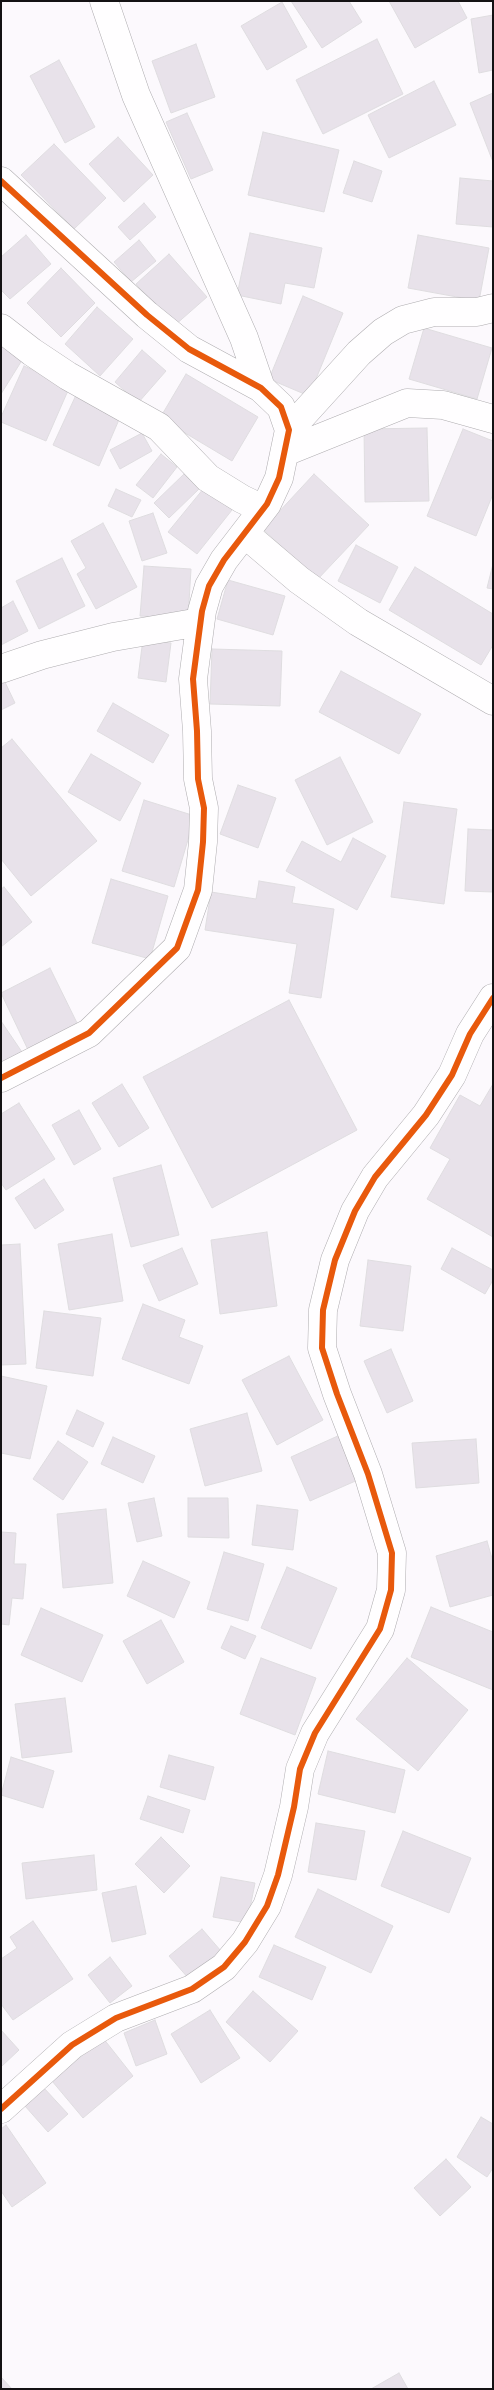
<!DOCTYPE html>
<style>
body{margin:0}
#map{position:relative;width:494px;height:2390px;overflow:hidden;background:#fcf9fd;font-family:"Nunito Sans",sans-serif}
canvas{display:block}
.frame{position:absolute;inset:0;border:2px solid #141214;pointer-events:none}
</style>
<div id="map">
<canvas width="494" height="2390"></canvas>
<div class="frame"></div>
</div>
<script>
const c = document.querySelector('canvas').getContext('2d');
c.lineJoin = 'round';
function paint(path, color) {
  c.fillStyle = color;
  c.fill(path, 'evenodd');
}
function toPath(rows) {
  const path = new Path2D();
  for (const r of rows) {
    path.moveTo(r[0], r[1]);
    for (let i = 2; i < r.length; i += 2) path.lineTo(r[i], r[i + 1]);
  }
  return path;
}
function trace(path, color, width, dash) {
  c.strokeStyle = color;
  c.lineWidth = width;
  c.lineCap = dash ? 'butt' : 'round';
  c.setLineDash(dash || []);
  c.stroke(path);
}
const building = toPath([
 [291,1,349,1,362,22,322,48,291,1],
 [389,1,458,1,467,18,415,48,389,1],
 [282,2,307,47,267,70,241,26,282,2],
 [493,15,493,70,479,73,471,19,493,15],
 [377,39,403,94,323,134,296,80,377,39],
 [196,44,215,97,171,113,152,61,196,44],
 [59,60,95,127,65,143,30,76,59,60],
 [434,81,456,125,389,158,368,115,434,81],
 [493,93,493,162,470,103,493,93],
 [187,113,213,170,191,179,166,122,187,113],
 [263,132,339,150,324,212,248,195,263,132],
 [118,137,153,175,124,202,89,164,118,137],
 [54,144,106,198,74,229,21,175,54,144],
 [354,161,382,171,372,202,343,193,354,161],
 [460,178,493,181,493,227,456,224,460,178],
 [144,203,156,217,130,240,118,227,144,203],
 [250,233,322,248,314,288,285,283,281,304,237,295,250,233],
 [26,235,51,264,10,299,1,290,1,257,26,235],
 [418,235,489,248,479,301,408,288,418,235],
 [139,240,156,261,131,282,114,262,139,240],
 [169,254,207,297,174,326,136,284,169,254],
 [61,268,95,303,61,337,27,303,61,268],
 [303,296,343,313,309,396,269,379,303,296],
 [97,307,133,339,100,376,65,344,97,307],
 [424,328,492,348,477,399,409,379,424,328],
 [1,343,24,357,1,394,1,343],
 [142,350,166,371,138,403,115,382,142,350],
 [24,366,70,386,46,441,1,422,1,417,24,366],
 [186,374,258,417,232,461,160,418,186,374],
 [76,395,121,415,99,466,53,445,76,395],
 [427,428,429,501,365,502,364,429,427,428],
 [463,429,493,441,493,494,476,536,427,516,463,429],
 [142,433,152,451,120,469,110,450,142,433],
 [161,454,177,467,153,498,136,485,161,454],
 [184,474,199,489,169,518,154,503,184,474],
 [314,474,369,525,317,580,263,529,314,474],
 [204,488,232,510,197,554,168,532,204,488],
 [116,489,141,500,132,517,108,506,116,489],
 [153,513,167,553,142,561,129,521,153,513],
 [103,523,137,587,96,609,77,574,86,568,71,541,103,523],
 [356,545,398,567,380,603,338,581,356,545],
 [62,558,85,606,39,629,16,581,62,558],
 [493,564,493,589,487,588,493,564],
 [144,566,191,569,188,619,140,616,144,566],
 [415,567,493,614,493,645,481,665,389,610,415,567],
 [228,580,285,596,273,635,217,619,228,580],
 [13,601,28,631,1,645,1,608,13,601],
 [143,639,171,643,166,682,138,678,143,639],
 [212,649,282,651,280,706,210,704,212,649],
 [341,671,421,714,399,754,319,712,341,671],
 [3,678,15,703,1,710,1,679,3,678],
 [113,703,169,735,153,763,97,731,113,703],
 [12,739,97,841,31,896,1,859,1,748,12,739],
 [91,754,141,783,120,821,68,792,91,754],
 [340,757,373,822,327,845,295,780,340,757],
 [238,785,276,798,258,848,220,834,238,785],
 [144,800,195,816,174,887,122,871,144,800],
 [404,802,457,809,444,904,391,897,404,802],
 [468,829,493,830,493,892,465,891,468,829],
 [353,838,386,856,357,910,286,871,302,841,341,862,353,838],
 [111,879,168,896,150,959,92,943,111,879],
 [259,881,295,887,292,903,334,909,321,998,289,993,297,944,205,930,211,892,256,899,259,881],
 [4,887,32,922,1,947,1,889,4,887],
 [50,968,80,1029,30,1054,1,993,50,968],
 [289,1000,357,1130,212,1208,143,1077,289,1000],
 [1,1021,24,1055,1,1070,1,1021],
 [122,1084,149,1128,119,1147,92,1103,122,1084],
 [493,1084,493,1237,427,1199,450,1159,430,1148,460,1095,480,1106,493,1084],
 [19,1103,55,1159,6,1190,1,1183,1,1114,19,1103],
 [79,1110,101,1149,74,1165,52,1125,79,1110],
 [161,1165,179,1235,131,1247,113,1178,161,1165],
 [44,1179,64,1210,35,1229,15,1198,44,1179],
 [267,1232,277,1306,220,1314,211,1240,267,1232],
 [112,1234,123,1301,69,1310,58,1244,112,1234],
 [20,1244,26,1364,1,1365,1,1245,20,1244],
 [182,1248,198,1284,159,1301,143,1265,182,1248],
 [452,1248,493,1270,493,1280,485,1294,441,1269,452,1248],
 [368,1260,411,1266,403,1331,360,1326,368,1260],
 [143,1304,185,1320,179,1337,203,1346,189,1384,122,1359,143,1304],
 [44,1311,101,1318,93,1376,36,1368,44,1311],
 [391,1349,413,1401,387,1413,364,1361,391,1349],
 [289,1356,323,1420,277,1445,242,1380,289,1356],
 [1,1376,47,1386,30,1459,1,1453,1,1376],
 [77,1410,104,1423,93,1447,66,1434,77,1410],
 [247,1413,262,1471,205,1486,190,1429,247,1413],
 [340,1435,360,1479,310,1501,291,1457,340,1435],
 [113,1437,155,1456,143,1483,101,1464,113,1437],
 [476,1439,479,1483,416,1488,412,1443,476,1439],
 [58,1441,88,1462,63,1500,33,1479,58,1441],
 [154,1498,162,1536,137,1542,128,1503,154,1498],
 [188,1498,228,1498,229,1538,188,1537,188,1498],
 [257,1505,298,1510,293,1550,252,1545,257,1505],
 [106,1509,113,1583,63,1588,57,1514,106,1509],
 [1,1532,16,1533,14,1564,26,1564,23,1599,12,1598,9,1625,1,1624,1,1532],
 [487,1541,493,1562,493,1595,450,1607,436,1556,487,1541],
 [224,1552,264,1564,248,1621,207,1609,224,1552],
 [143,1561,190,1582,174,1618,127,1596,143,1561],
 [287,1567,337,1588,311,1649,261,1628,287,1567],
 [431,1607,493,1632,493,1690,411,1657,431,1607],
 [41,1608,103,1635,82,1682,21,1655,41,1608],
 [161,1620,184,1662,147,1684,123,1641,161,1620],
 [231,1626,256,1636,245,1659,221,1648,231,1626],
 [261,1658,316,1678,295,1735,240,1714,261,1658],
 [407,1658,468,1710,418,1771,356,1719,407,1658],
 [65,1698,72,1752,22,1758,15,1704,65,1698],
 [328,1751,405,1770,395,1813,318,1794,328,1751],
 [169,1755,214,1767,205,1800,160,1787,169,1755],
 [11,1757,54,1771,43,1808,1,1795,11,1757],
 [148,1796,190,1810,183,1833,140,1819,148,1796],
 [316,1823,365,1831,356,1880,308,1872,316,1823],
 [403,1831,471,1858,449,1913,381,1886,403,1831],
 [161,1837,190,1866,164,1893,135,1864,161,1837],
 [94,1855,97,1890,26,1899,22,1863,94,1855],
 [221,1877,255,1883,247,1923,213,1917,221,1877],
 [136,1886,146,1934,112,1942,102,1893,136,1886],
 [318,1889,393,1926,371,1973,295,1937,318,1889],
 [33,1921,73,1979,13,2020,1,2004,1,1959,17,1948,10,1937,33,1921],
 [202,1929,221,1951,189,1979,169,1956,202,1929],
 [274,1945,326,1967,312,2000,259,1977,274,1945],
 [110,1957,132,1986,110,2003,88,1975,110,1957],
 [253,1991,298,2031,270,2062,226,2022,253,1991],
 [210,2010,240,2058,201,2083,171,2034,210,2010],
 [155,2020,167,2054,136,2066,124,2033,155,2020],
 [1,2030,19,2050,2,2066,1,2065,1,2030],
 [103,2038,133,2076,83,2118,52,2081,103,2038],
 [44,2088,68,2114,48,2132,25,2106,44,2088],
 [481,2117,493,2124,493,2168,487,2177,457,2157,481,2117],
 [6,2125,46,2183,12,2207,1,2191,1,2129,6,2125],
 [446,2159,471,2187,440,2216,414,2188,446,2159],
 [399,2373,408,2389,371,2389,399,2373],
 [1,2377,12,2389,1,2389,1,2377]
]);
paint(building, '#e8e2ea');
trace(building, '#dfdde0', 1);
const minor = toPath([
 [104,1,136,95,244,338,261,388],
 [1,181,147,315,189,349,261,388,281,407,289,430,279,478,267,504,224,560,209,586,202,611,193,679,197,731,198,779,204,808,203,842,198,890,177,948,89,1033,1,1078],
 [1,328,32,352,68,376,159,427,208,478,242,499,263,509],
 [289,430,359,353,383,332,403,320,434,312,477,312,493,308],
 [285,452,407,403,443,405,493,419],
 [245,534,299,580,358,622,493,701],
 [1,669,42,655,113,637,200,622],
 [1,2109,72,2045,116,2018,192,1989,224,1967,245,1942,267,1906,278,1875,294,1807,300,1769,315,1733,380,1629,391,1590,392,1553,368,1474,337,1394,322,1348,323,1310,335,1260,355,1211,375,1177,426,1115,452,1075,470,1034,493,998]
]);
trace(minor, '#afadb0', 29);
trace(minor, '#fffeff', 28);
trace(toPath([
 [1,181,147,315,189,349,261,388,281,407,289,430,279,478,267,504,224,560,209,586,202,611,193,679,197,731,198,779,204,808,203,842,198,890,177,948,89,1033,1,1078],
 [1,2109,72,2045,116,2018,192,1989,224,1967,245,1942,267,1906,278,1875,294,1807,300,1769,315,1733,380,1629,391,1590,392,1553,368,1474,337,1394,322,1348,323,1310,335,1260,355,1211,375,1177,426,1115,452,1075,470,1034,493,998]
]), '#e8590c', 6);
</script>
